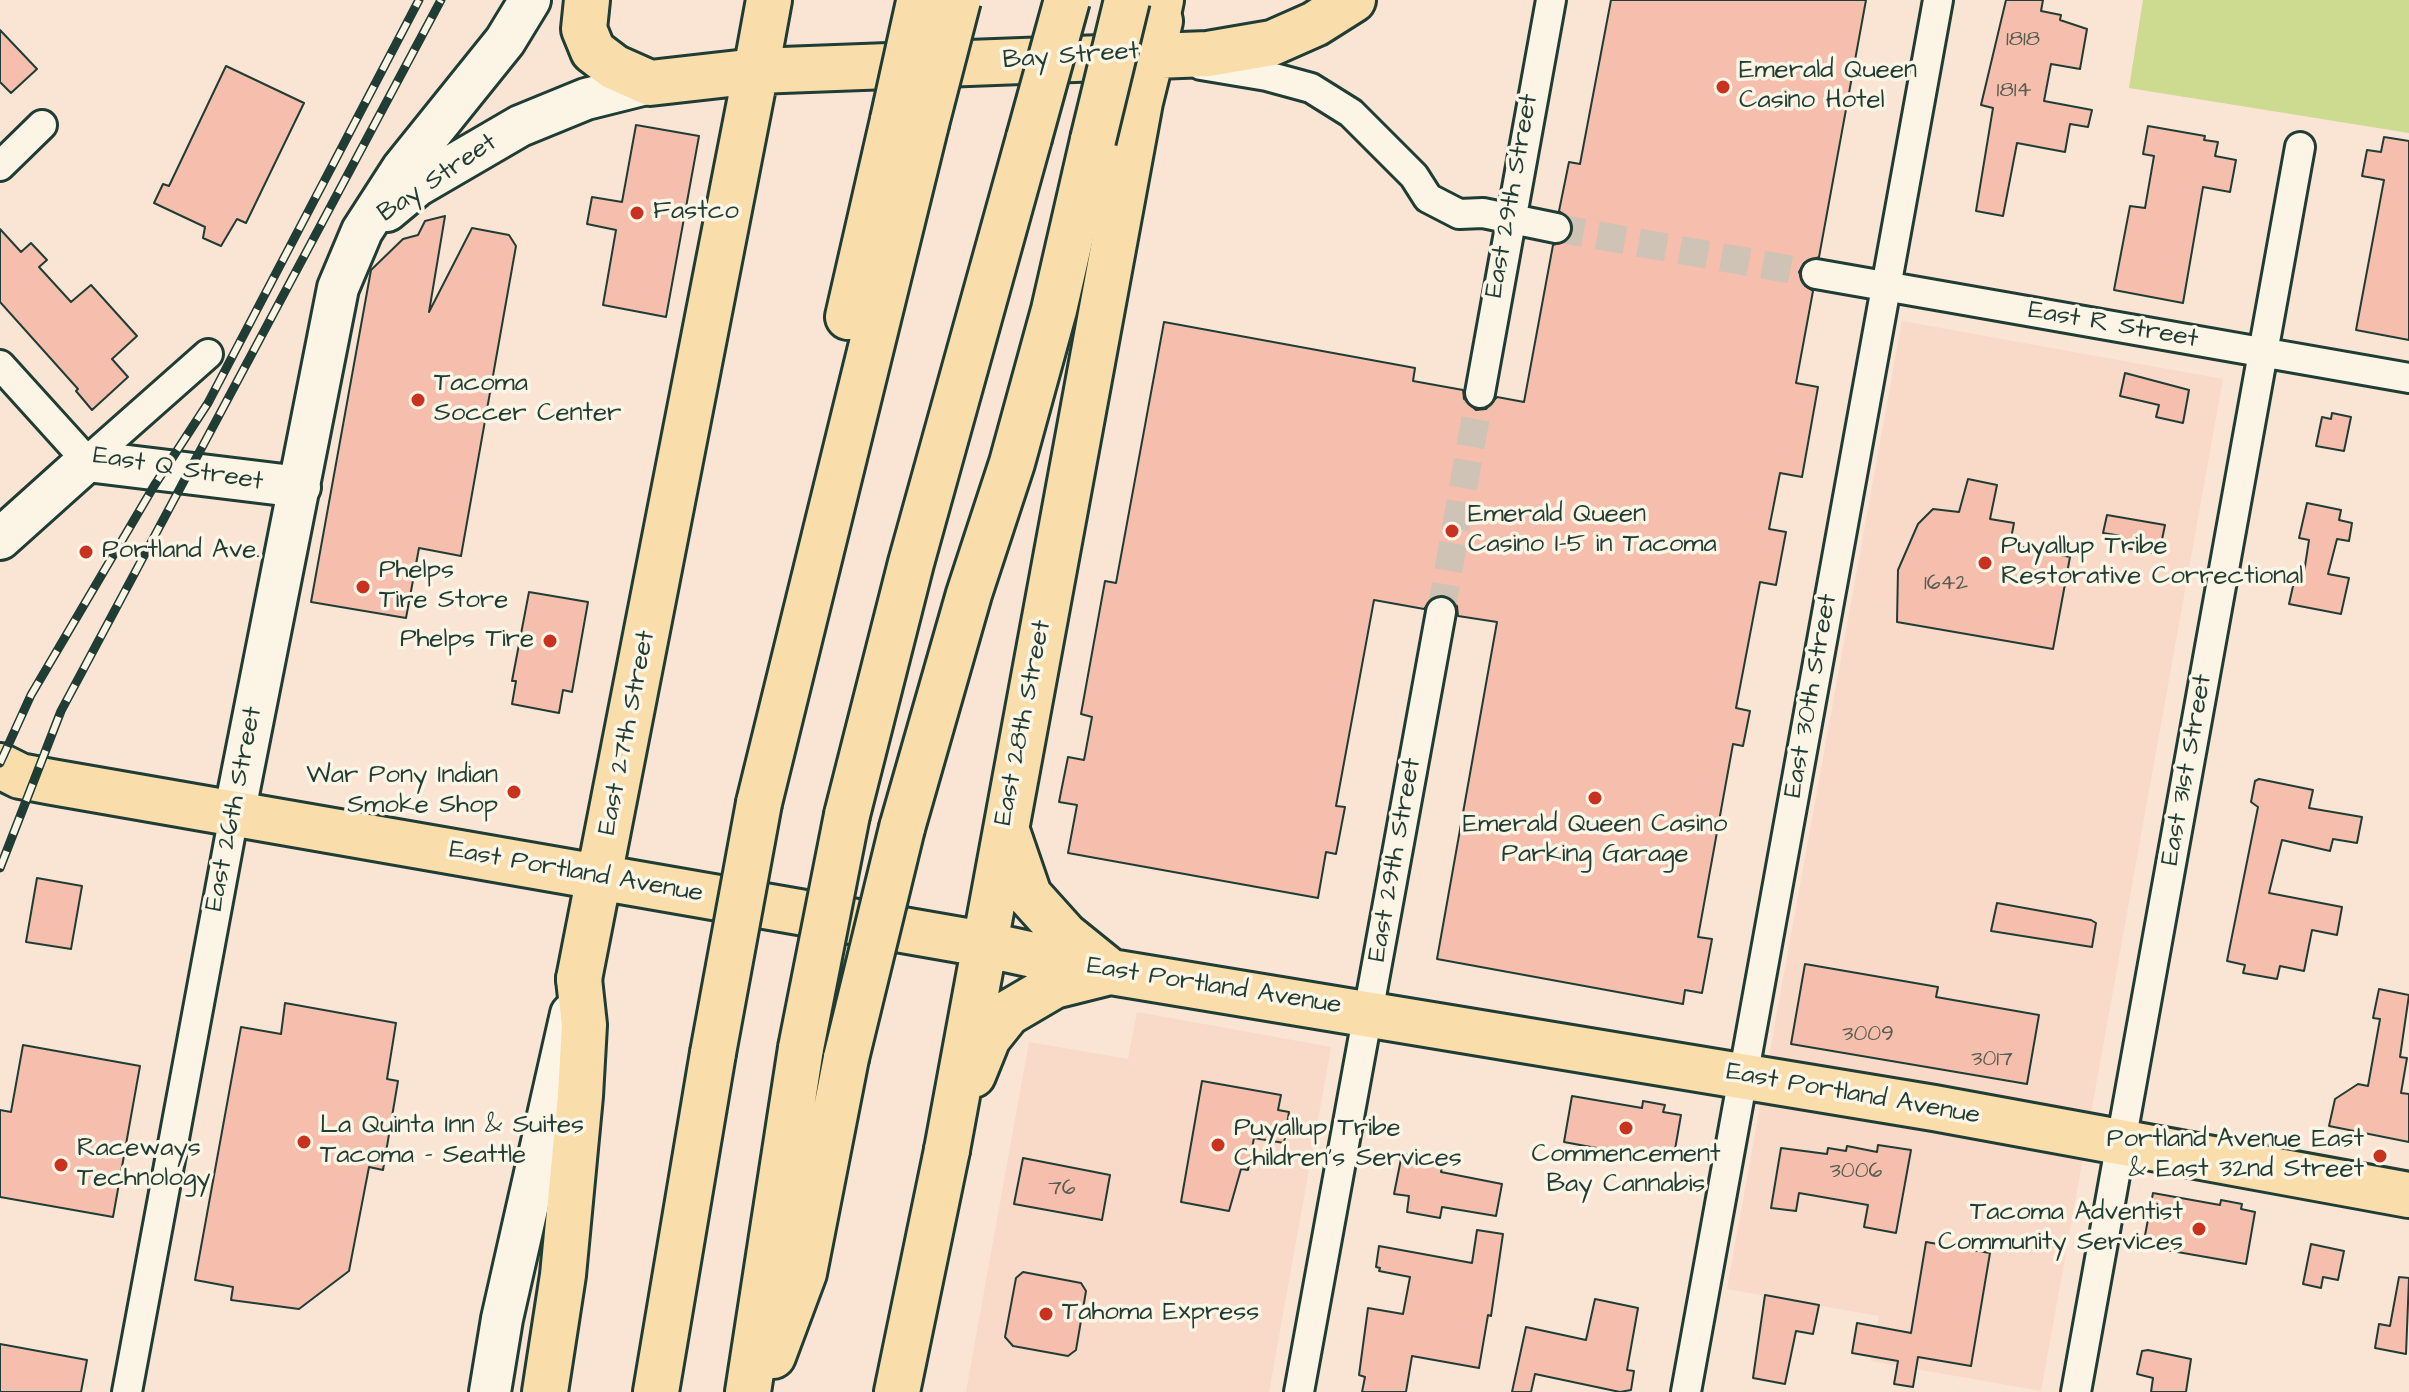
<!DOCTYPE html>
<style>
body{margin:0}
canvas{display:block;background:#fae4d4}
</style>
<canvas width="2409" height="1392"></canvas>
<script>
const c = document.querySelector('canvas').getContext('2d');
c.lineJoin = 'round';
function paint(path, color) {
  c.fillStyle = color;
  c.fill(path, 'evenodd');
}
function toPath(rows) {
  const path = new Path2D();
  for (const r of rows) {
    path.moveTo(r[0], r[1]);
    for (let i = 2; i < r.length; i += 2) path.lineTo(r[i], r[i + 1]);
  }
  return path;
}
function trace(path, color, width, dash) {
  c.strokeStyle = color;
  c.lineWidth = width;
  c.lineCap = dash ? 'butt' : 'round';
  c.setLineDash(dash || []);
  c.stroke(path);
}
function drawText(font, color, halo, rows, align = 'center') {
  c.font = font + ' "Architects Daughter",sans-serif';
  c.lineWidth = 7;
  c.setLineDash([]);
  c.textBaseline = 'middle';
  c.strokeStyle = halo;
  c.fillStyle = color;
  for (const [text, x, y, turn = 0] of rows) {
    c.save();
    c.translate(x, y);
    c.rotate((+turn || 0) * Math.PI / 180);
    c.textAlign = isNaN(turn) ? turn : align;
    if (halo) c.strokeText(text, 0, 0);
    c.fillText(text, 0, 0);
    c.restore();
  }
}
paint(toPath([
 [1902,321,2223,379,2041,1391,1871,1361,1879,1316,1727,1289],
 [1137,1012,1331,1047,1269,1392,966,1392,1029,1042,1128,1059]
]), '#f9d9c8');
paint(toPath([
 [2143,0,2409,0,2409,133,2129,88]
]), '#ccdb8f');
const building = toPath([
 [1611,0,1866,0,1819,257,1804,263,1799,272,1805,286,1813,291,1796,383,1818,387,1802,477,1780,473,1769,529,1786,532,1776,585,1760,582,1736,708,1750,711,1743,746,1733,744,1698,937,1712,939,1702,993,1685,990,1683,1004,1437,959,1497,622,1458,616,1457,606,1445,596,1435,596,1424,609,1374,600,1336,806,1345,807,1336,854,1326,852,1318,898,1068,853,1077,805,1059,802,1068,757,1084,760,1092,717,1081,714,1105,581,1116,583,1164,322,1415,368,1413,381,1463,390,1464,399,1476,410,1486,409,1497,397,1524,402,1553,245,1568,240,1572,232,1572,222,1559,211,1569,162,1580,164,1611,0],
 [2006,0,2043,0,2041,11,2061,15,2060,20,2087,29,2080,69,2051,64,2044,101,2092,110,2088,127,2070,124,2065,152,2017,143,2003,216,1976,211,1993,108,1981,105,2006,0],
 [0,30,37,69,11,93,0,82,0,30],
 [226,66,304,103,246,223,237,219,221,246,203,238,205,227,154,203,163,184,169,186,226,66],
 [636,125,699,136,666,317,603,305,616,230,587,224,592,197,622,202,636,125],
 [2148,126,2205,136,2204,140,2218,142,2215,156,2236,160,2230,192,2203,187,2183,303,2114,290,2130,206,2145,208,2154,156,2143,154,2148,126],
 [2384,137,2409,141,2409,340,2356,330,2384,180,2362,176,2367,150,2381,152,2384,137],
 [445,216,429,312,472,228,509,235,516,246,461,556,419,548,406,618,311,602,371,270,403,239,418,235,425,221,445,216],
 [0,229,21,252,31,243,47,260,39,267,71,302,91,285,137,336,112,359,128,377,92,410,76,391,78,389,0,302,0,229],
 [2125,373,2189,390,2183,423,2156,417,2159,405,2120,396,2125,373],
 [2332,413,2351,417,2344,451,2316,446,2322,417,2331,419,2332,413],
 [1968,479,1997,485,1990,519,2014,523,2010,544,2070,557,2053,649,1897,622,1898,570,1918,524,1933,509,1959,512,1968,479],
 [2307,503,2341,510,2339,520,2352,523,2349,541,2337,539,2328,574,2349,578,2341,614,2289,604,2295,577,2303,579,2309,540,2299,538,2307,503],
 [2107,515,2165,525,2159,554,2126,548,2121,545,2122,536,2103,533,2107,515],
 [529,592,588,602,572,692,563,690,559,713,512,704,516,681,512,681,529,592],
 [2259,779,2313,790,2309,808,2362,817,2357,843,2333,839,2330,851,2282,840,2269,893,2342,907,2337,935,2312,930,2304,971,2280,966,2277,979,2243,973,2245,965,2227,961,2258,807,2251,802,2255,781,2259,779],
 [37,878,82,886,71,949,26,942,37,878],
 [1997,903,2091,920,2096,923,2092,947,1991,931,1997,903],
 [1805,964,1938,987,1936,997,2039,1015,2027,1084,1791,1044,1805,964],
 [2379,989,2409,995,2400,1057,2407,1058,2401,1093,2409,1094,2409,1142,2329,1126,2335,1099,2358,1084,2368,1086,2380,1019,2373,1018,2379,989],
 [285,1003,396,1023,387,1079,398,1081,383,1170,369,1167,349,1271,299,1309,231,1300,233,1287,195,1280,241,1027,281,1034,285,1003],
 [23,1045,140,1066,113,1217,0,1197,0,1110,11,1112,23,1045],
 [1202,1081,1281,1095,1278,1110,1289,1112,1284,1143,1254,1138,1248,1170,1241,1169,1229,1211,1181,1202,1202,1081],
 [1572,1096,1642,1108,1643,1101,1665,1105,1663,1112,1681,1115,1673,1161,1655,1159,1654,1162,1633,1158,1634,1155,1564,1142,1572,1096],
 [1878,1145,1911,1150,1896,1233,1864,1227,1868,1205,1799,1193,1796,1211,1771,1208,1781,1148,1827,1154,1828,1148,1846,1151,1847,1146,1877,1152,1878,1145],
 [1402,1154,1443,1161,1441,1172,1502,1184,1496,1216,1442,1207,1440,1218,1407,1212,1409,1196,1394,1194,1402,1154],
 [1023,1158,1110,1175,1102,1220,1014,1204,1023,1158],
 [2153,1193,2220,1205,2221,1200,2242,1204,2241,1209,2255,1212,2246,1264,2143,1246,2153,1193],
 [1477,1230,1503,1234,1491,1316,1488,1315,1479,1368,1412,1356,1406,1392,1362,1392,1365,1377,1359,1375,1368,1308,1403,1314,1410,1277,1379,1271,1380,1268,1376,1267,1379,1246,1472,1263,1477,1230],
 [1926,1242,1990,1253,1971,1366,1918,1357,1913,1387,1894,1384,1898,1361,1852,1353,1857,1323,1911,1333,1926,1242],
 [2311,1244,2344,1251,2338,1280,2323,1277,2321,1288,2303,1284,2311,1244],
 [1023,1272,1081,1283,1086,1291,1076,1350,1068,1356,1013,1346,1005,1337,1016,1278,1023,1272],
 [2399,1277,2409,1278,2406,1354,2375,1348,2379,1324,2390,1326,2399,1277],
 [1765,1295,1819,1305,1813,1334,1796,1331,1785,1384,1753,1378,1765,1295],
 [1595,1299,1638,1308,1627,1370,1634,1371,1631,1390,1620,1392,1535,1374,1531,1392,1512,1392,1526,1327,1586,1340,1595,1299],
 [0,1344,87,1360,81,1392,0,1392,0,1344],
 [2148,1350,2191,1359,2186,1392,2151,1392,2153,1378,2137,1374,2142,1351,2148,1350]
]);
paint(building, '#f6beac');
trace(building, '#1f3d34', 2);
trace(toPath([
 [1556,228,1816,274],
 [1441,612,1480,393]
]), '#cec3b4', 28, [28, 14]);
const street = toPath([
 [1201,65,1267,76,1311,88,1351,113,1414,176,1428,198,1459,214,1483,213,1556,228],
 [0,166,42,125],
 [1816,274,2409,378],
 [0,365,87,461,208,354],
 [1480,393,1551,0],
 [127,1392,234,815],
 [1299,1392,1441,612],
 [1686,1392,1938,0],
 [2076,1392,2300,147]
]);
const secondary = toPath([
 [387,211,417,186,520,126,586,99,650,83],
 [0,539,87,461,300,487],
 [234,815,338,288,362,231,402,169,505,41,530,0],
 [490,1392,502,1319,571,1014]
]);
const primary = toPath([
 [587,0,584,29,593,51,614,67,650,83,756,71,1208,54,1272,43,1315,24,1353,0],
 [0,766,20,776,52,782,983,944,1111,972,1934,1108,2409,1195],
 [1007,831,1029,895,1065,935,1107,969],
 [579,979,756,71],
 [973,1075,988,1038,1008,1013,1054,986,1106,973],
 [947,1150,1140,102,1160,21]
]);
const highway = toPath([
 [1149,57,1161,0],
 [756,71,769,0],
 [848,317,893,120],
 [759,803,926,124],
 [847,815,911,563,1029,138],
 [902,828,969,594,1012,463,1054,310,1093,140],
 [773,1356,804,1273,846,1058],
 [545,1392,563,1275,580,1096,584,1025,579,979],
 [656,1392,713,1053],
 [748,1392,801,1048],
 [897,1392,947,1150]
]);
trace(street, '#1f3d34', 34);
trace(secondary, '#1f3d34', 46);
trace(primary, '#1f3d34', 50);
trace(highway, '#1f3d34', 50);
trace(street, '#fcf5e5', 28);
trace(secondary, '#fcf5e5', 40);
trace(primary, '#f9deab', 44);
trace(highway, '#f9deab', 44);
const rail = toPath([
 [0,763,31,695,154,486,208,403,419,0],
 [0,868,61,711,441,0]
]);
trace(rail, '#1f3d34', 9);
trace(rail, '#fcf5e5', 6, [18]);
const highwayBridge = toPath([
 [893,120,919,2],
 [926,124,958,0],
 [1029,138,1067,0],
 [1093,140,1127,0],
 [801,1048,847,815],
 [713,1053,759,803],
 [846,1058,902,828]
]);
trace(highwayBridge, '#1f3d34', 50, []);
trace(highwayBridge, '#f9deab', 44);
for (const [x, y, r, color] of [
 [1723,87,8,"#c8321e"],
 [637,213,8,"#c8321e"],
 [418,400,8,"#c8321e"],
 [1452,531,8,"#c8321e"],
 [86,552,8,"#c8321e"],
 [1985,563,8,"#c8321e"],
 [363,587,8,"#c8321e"],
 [550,641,8,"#c8321e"],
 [514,792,8,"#c8321e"],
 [1595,798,8,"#c8321e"],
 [1626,1128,8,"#c8321e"],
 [304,1142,8,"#c8321e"],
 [1218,1145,8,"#c8321e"],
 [2380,1156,8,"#c8321e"],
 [61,1165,8,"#c8321e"],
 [2199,1229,8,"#c8321e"],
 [1046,1314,8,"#c8321e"]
]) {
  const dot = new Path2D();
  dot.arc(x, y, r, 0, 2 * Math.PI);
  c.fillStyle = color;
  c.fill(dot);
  trace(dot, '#fcf5e5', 3);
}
drawText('22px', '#555d52', null, [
 ["1818",2023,40],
 ["1814",2014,91],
 ["1642",1946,584],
 ["3009",1868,1035],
 ["3017",1992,1060],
 ["3006",1856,1172],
 ["76",1062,1189]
]);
drawText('26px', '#1f3d34', '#fcf5e5', [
 ["Bay Street",1071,57,-4],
 ["Bay Street",438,179,-34],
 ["East 29th Street",1513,196,-80],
 ["East R Street",2113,326,10],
 ["East Q Street",178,470,9],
 ["East 30th Street",1812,696,-80],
 ["East 28th Street",1024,723,-79],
 ["East 27th Street",628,733,-79],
 ["East 31st Street",2188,770,-80],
 ["East 26th Street",235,809,-79],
 ["East 29th Street",1396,860,-80],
 ["East Portland Avenue",576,873,10],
 ["East Portland Avenue",1214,987,9],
 ["East Portland Avenue",1853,1095,10]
]);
drawText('26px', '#1f3d34', '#fcf5e5', [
 ["Emerald Queen",1739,72],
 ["Casino Hotel",1739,102],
 ["Fastco",653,213],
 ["Tacoma",434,385],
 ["Soccer Center",434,415],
 ["Emerald Queen",1468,516],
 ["Casino I-5 in Tacoma",1468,546],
 ["Puyallup Tribe",2001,548],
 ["Restorative Correctional",2001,578],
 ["Portland Ave.",102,552],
 ["Phelps",379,572],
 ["Tire Store",379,602],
 ["Phelps Tire",534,641,"right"],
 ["War Pony Indian",498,777,"right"],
 ["Smoke Shop",498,807,"right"],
 ["Emerald Queen Casino",1595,826,"center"],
 ["Parking Garage",1595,856,"center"],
 ["La Quinta Inn & Suites",320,1127],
 ["Tacoma - Seattle",320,1157],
 ["Puyallup Tribe",1234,1130],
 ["Children's Services",1234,1160],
 ["Portland Avenue East",2364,1141,"right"],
 ["& East 32nd Street",2364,1171,"right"],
 ["Raceways",77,1150],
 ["Technology",77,1180],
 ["Commencement",1626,1156,"center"],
 ["Bay Cannabis",1626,1186,"center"],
 ["Tacoma Adventist",2183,1214,"right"],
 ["Community Services",2183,1244,"right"],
 ["Tahoma Express",1062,1314]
], 'left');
</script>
